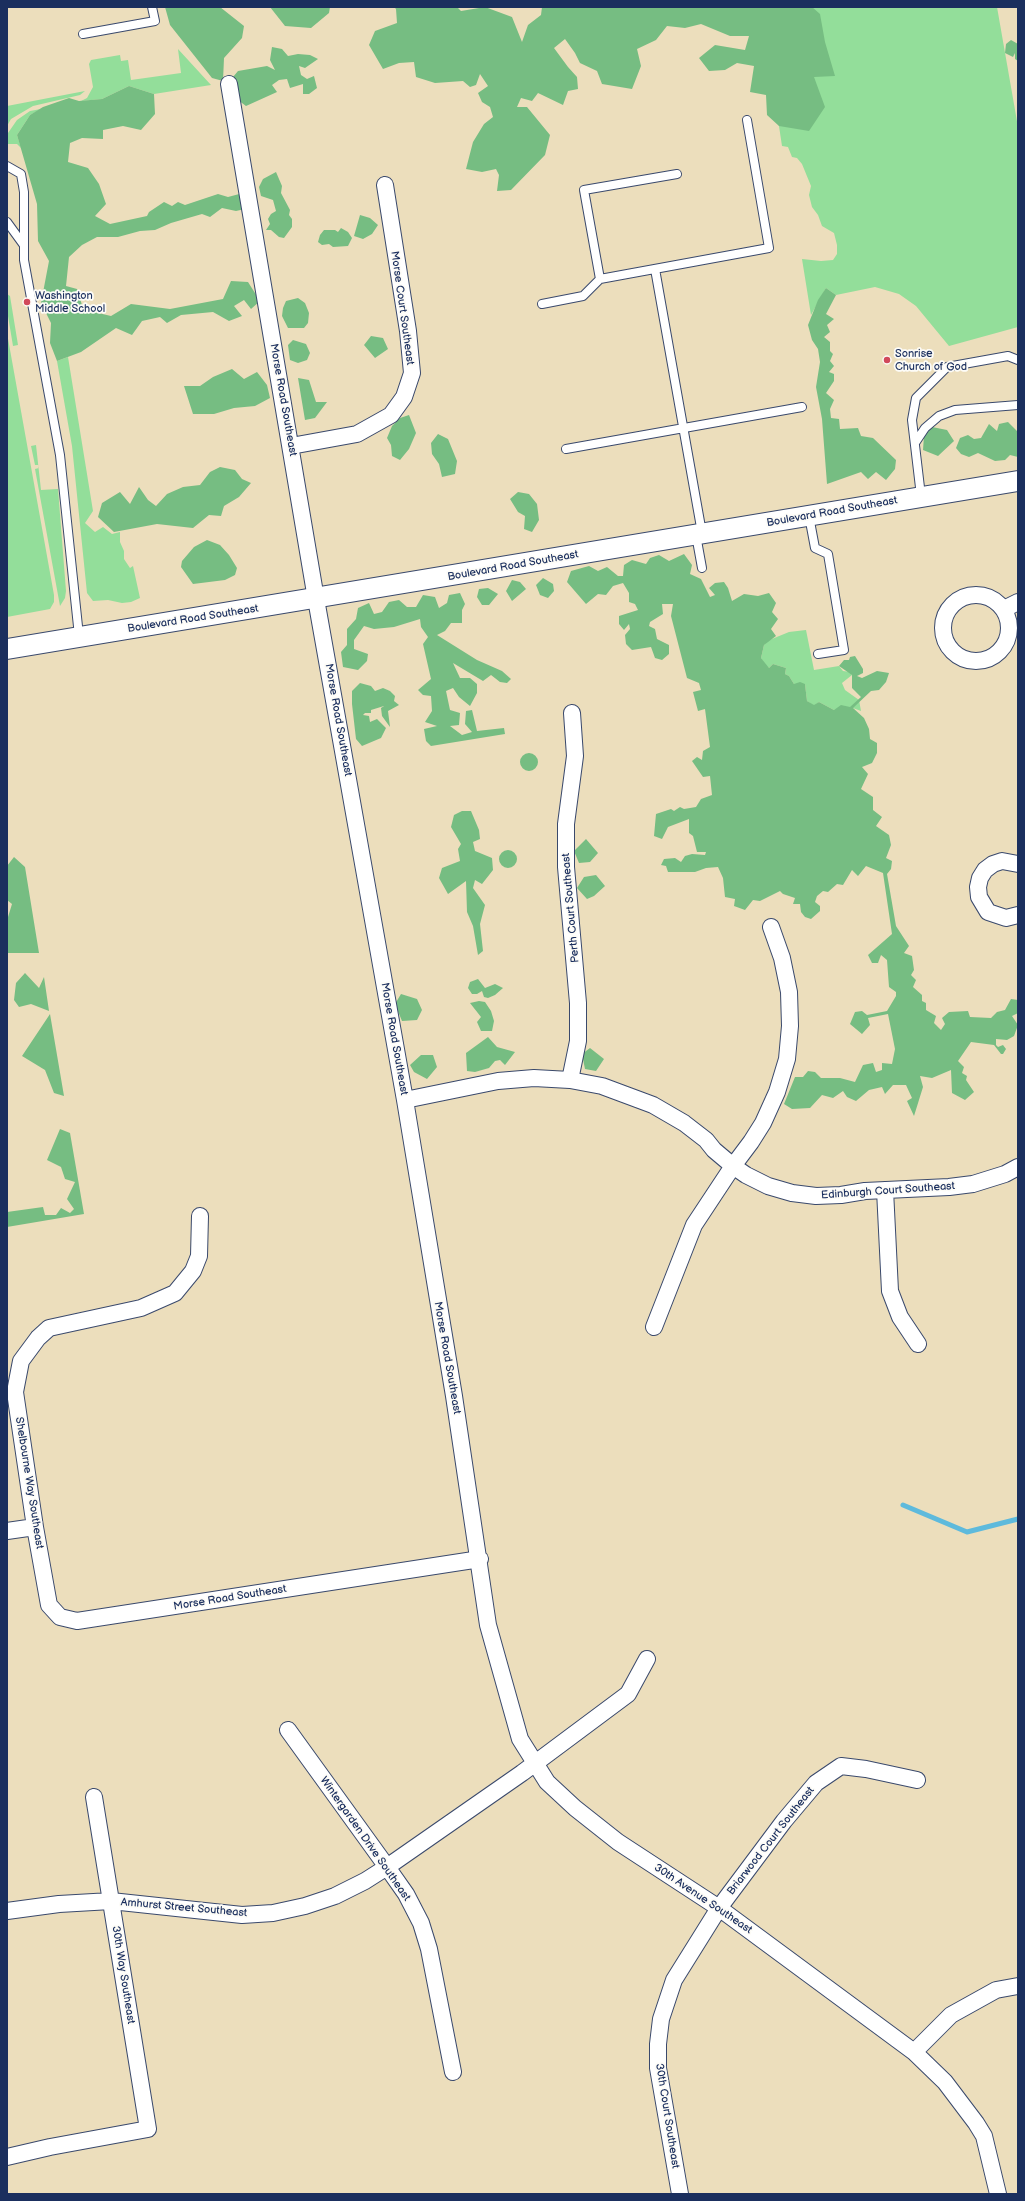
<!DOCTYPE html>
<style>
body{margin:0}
#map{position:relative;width:1025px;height:2201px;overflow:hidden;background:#ecdebc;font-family:"Balsamiq Sans",sans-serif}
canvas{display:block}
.frame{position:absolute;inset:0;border:8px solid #1b2f5e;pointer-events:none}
</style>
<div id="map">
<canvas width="1025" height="2201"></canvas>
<div class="frame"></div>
</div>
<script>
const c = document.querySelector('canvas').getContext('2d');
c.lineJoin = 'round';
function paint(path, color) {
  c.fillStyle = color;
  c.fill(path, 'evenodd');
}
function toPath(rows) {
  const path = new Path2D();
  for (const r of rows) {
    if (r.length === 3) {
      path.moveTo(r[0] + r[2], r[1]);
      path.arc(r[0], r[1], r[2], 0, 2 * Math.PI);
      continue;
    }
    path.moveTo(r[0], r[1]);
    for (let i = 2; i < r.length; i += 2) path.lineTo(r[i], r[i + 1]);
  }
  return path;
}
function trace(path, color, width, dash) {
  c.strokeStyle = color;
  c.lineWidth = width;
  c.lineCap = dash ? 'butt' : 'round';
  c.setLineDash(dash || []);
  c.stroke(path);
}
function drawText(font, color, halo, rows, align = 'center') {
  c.font = font + ' "Balsamiq Sans",sans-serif';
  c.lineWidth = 3.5;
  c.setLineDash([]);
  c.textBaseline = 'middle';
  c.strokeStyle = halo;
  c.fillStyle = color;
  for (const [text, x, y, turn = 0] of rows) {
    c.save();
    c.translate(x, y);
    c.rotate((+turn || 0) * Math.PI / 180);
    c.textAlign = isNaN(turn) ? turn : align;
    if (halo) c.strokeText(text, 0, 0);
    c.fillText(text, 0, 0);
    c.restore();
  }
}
paint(toPath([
 [761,7,997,7,1018,127,1018,327,949,346,916,306,899,294,875,287,836,295,826,288,811,315,802,259,821,261,833,260,837,254,837,245,834,233,822,226,818,215,812,207,809,195,811,186,802,164,797,158,792,157,788,147,782,146],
 [178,49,211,85,154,94,129,86,102,99,81,101,87,98,93,87,89,64,91,60,120,55,121,61,128,60,131,80,181,73],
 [85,91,80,95,33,106,11,119,7,126,7,106],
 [41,109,30,115,17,135,21,148,17,144,7,144,8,133,17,120,30,111],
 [7,294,10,296,18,345,13,346,7,310],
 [7,333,54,595,54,602,50,609,7,617],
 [68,357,93,511,85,523,95,532,103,527,112,534,120,532,120,542,124,551,124,559,130,568,133,566,140,598,131,602,122,603,108,600,93,601,87,593,72,446,57,361],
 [36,445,41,490,58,489,66,591,65,598,60,606,35,469,39,468,38,465,35,465,31,446],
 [806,630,814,670,839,666,843,671,850,672,852,675,842,683,845,690,859,700,861,711,850,707,834,710,819,702,814,706,807,701,805,684,794,684,789,676,785,674,786,668,773,664,769,668,765,666,761,658,764,645,767,641,789,632]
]), '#93de9a');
paint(toPath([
 [165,7,220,7,244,26,242,38,224,58,223,81,212,78,170,25],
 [270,7,330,7,329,13,311,28,285,26],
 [394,7,457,7,461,11,485,7,512,17,522,42,528,25,541,15,542,7,812,7,820,14,825,42,835,76,814,77,825,107,809,131,779,126,767,115,766,95,750,92,754,66,737,63,725,70,709,71,699,58,715,45,745,50,749,36,730,36,701,24,685,28,667,26,656,40,637,49,641,66,632,89,602,84,597,71,580,63,575,53,565,39,554,48,568,67,577,77,578,89,568,91,563,105,538,93,532,101,521,98,517,107,527,107,550,135,545,155,511,190,497,191,499,175,496,169,482,172,466,169,473,142,484,124,493,117,490,107,482,102,478,93,488,86,480,74,476,85,470,87,463,81,435,83,416,77,414,62,399,63,383,69,369,45,375,31,397,23,396,9],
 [1011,40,1018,44,1018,61,1015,59,1015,53,1013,57,1005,53,1006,44],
 [272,47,282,49,288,56,298,54,310,55,318,59,305,68,299,66,301,75,307,79,314,76,317,88,309,94,303,94,303,84,290,88,287,79,279,80,272,85,277,92,246,106,234,97,228,83,238,71,267,66,275,70,270,60],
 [129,86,154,94,155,114,141,130,123,126,103,130,103,139,82,138,70,143,68,162,88,168,99,184,106,204,95,216,110,224,147,216,149,212,164,202,172,206,178,202,185,205,218,194,228,197,243,193,245,209,236,211,222,208,210,217,202,214,171,223,155,230,140,231,118,237,97,237,82,245,69,257,66,286,77,289,82,305,94,312,111,316,131,304,170,309,223,299,231,281,248,282,260,301,251,309,244,300,234,306,242,316,229,321,213,312,181,315,167,323,160,317,142,321,132,335,116,328,81,352,57,361,50,343,51,323,41,303,49,261,38,241,37,204,17,135,30,115,43,107,69,98,79,101,102,99],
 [276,172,282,186,281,193,290,210,289,215,292,219,292,227,284,238,279,237,271,230,266,230,270,224,268,219,271,214,276,211,273,200,261,196,259,187,263,179],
 [360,215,370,218,378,225,372,234,363,239,354,236],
 [341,228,348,232,352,238,348,246,333,247,329,244,322,245,318,242,320,235,324,230,335,230,338,232],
 [826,288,836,295,826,314,834,319,827,325,830,332,824,337,830,342,830,351,833,354,830,361,834,366,829,372,834,374,834,381,826,393,834,400,830,409,831,418,839,419,840,429,858,428,861,436,873,438,896,460,895,469,886,480,876,472,868,479,861,472,827,484,822,419,816,387,820,362,818,349,812,340,808,325,818,300],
 [298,298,305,303,309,313,308,323,304,328,288,328,282,316,283,308,286,301],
 [371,336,383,338,388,349,375,358,364,345],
 [293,340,306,344,310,353,307,360,298,363,290,360,288,345],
 [232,369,244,379,257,372,267,385,270,398,255,406,234,408,214,414,193,414,184,386,200,386,213,377],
 [298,378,309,380,316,402,327,402,315,418,305,420],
 [409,415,416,433,409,449,400,460,392,456,391,445,387,438,392,426,400,418],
 [1008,422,1018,432,1018,457,1010,455,1005,460,995,461,978,453,969,457,961,454,956,448,960,438,968,435,974,439,981,438,989,424,997,431,999,424],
 [932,427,947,430,954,441,938,456,923,450,924,436],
 [438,434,448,439,457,461,455,474,442,477,439,464,432,454,431,443],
 [220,467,235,470,242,479,251,483,239,497,224,506,221,516,209,515,193,528,157,524,114,532,98,517,102,503,120,492,130,504,139,487,148,500,156,506,167,494,183,487,200,485,210,472],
 [518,492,529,494,537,504,539,520,532,532,524,529,525,516,518,512,510,499],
 [207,540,220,545,229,555,237,568,235,575,225,580,193,584,181,567,182,561,194,547],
 [684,554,692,565,690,574,701,579,710,597,715,595,709,588,715,583,724,582,728,588,732,601,744,594,758,596,769,593,776,603,772,612,778,619,771,629,776,636,764,645,761,658,769,668,773,664,786,668,785,674,789,676,794,684,800,682,805,684,807,701,814,705,819,702,834,710,841,705,850,707,861,697,852,688,852,675,839,666,844,660,849,660,850,657,855,656,863,669,863,673,857,676,862,678,877,671,889,673,886,682,879,690,871,691,853,708,864,718,869,729,870,739,877,743,877,753,872,763,862,767,868,774,861,789,873,797,873,810,882,817,876,826,889,835,891,845,886,858,892,861,891,869,887,874,896,926,909,946,904,953,912,956,914,970,911,975,916,980,913,987,922,995,922,1001,926,1003,926,1010,936,1016,934,1023,941,1030,945,1024,942,1018,949,1012,968,1011,970,1017,991,1018,997,1012,1005,1010,1011,999,1018,1000,1018,1013,1012,1016,1018,1025,1014,1036,1007,1040,996,1039,996,1045,998,1047,1003,1045,1006,1049,1003,1054,1001,1054,994,1045,971,1042,958,1061,964,1067,962,1073,967,1076,966,1080,974,1092,965,1100,952,1093,951,1070,932,1078,920,1076,923,1087,914,1116,907,1101,912,1098,906,1085,893,1085,885,1094,882,1087,869,1090,856,1101,847,1097,843,1091,833,1098,822,1095,810,1108,792,1109,784,1104,795,1077,803,1077,808,1071,815,1072,821,1078,840,1078,855,1082,863,1065,873,1063,876,1072,882,1070,882,1063,892,1064,895,1049,888,1014,868,1018,870,1025,862,1034,850,1024,855,1012,862,1011,867,1015,887,1011,896,996,896,992,889,987,887,960,881,955,878,963,872,963,868,955,892,934,883,873,866,866,858,876,852,870,843,885,837,884,828,892,823,891,817,896,815,902,820,906,820,911,811,919,805,917,801,912,800,904,793,904,795,898,783,894,780,891,760,901,753,900,745,910,734,906,735,899,725,897,723,878,718,867,706,868,695,872,668,872,666,866,661,865,664,859,675,858,681,862,685,856,692,854,705,855,706,852,697,852,693,836,689,833,689,819,668,827,662,839,654,836,656,814,671,809,674,811,680,807,684,809,696,807,701,799,712,795,710,776,703,777,692,761,697,757,702,760,703,751,710,747,705,709,698,711,693,692,701,690,699,683,687,678,671,616,673,604,662,604,663,614,650,622,649,626,655,629,657,639,669,645,669,654,662,660,655,658,651,647,632,650,626,644,625,635,630,629,629,624,624,630,619,624,619,616,638,610,635,604,629,602,629,593,623,583,613,586,606,595,598,594,586,604,567,582,571,571,589,566,598,571,607,567,618,576,623,576,624,565,632,560,646,564,650,558,659,555,669,561],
 [543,578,553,584,554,591,548,598,540,595,536,585],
 [512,580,520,582,526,589,512,601,506,591],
 [488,588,498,594,489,605,482,605,477,597,479,589],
 [460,593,465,604,462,610,462,623,451,623,445,631,437,635,477,660,502,671,511,679,507,683,500,682,491,675,483,681,453,663,460,678,470,678,477,684,477,693,470,706,459,697,453,688,446,691,450,710,460,713,459,725,450,726,462,735,472,732,465,724,466,711,472,710,477,731,504,728,505,734,431,746,426,741,424,729,437,726,425,722,432,711,431,696,423,695,418,690,431,679,423,644,428,637,421,627,420,619,394,627,374,629,364,626,354,640,354,649,368,654,367,661,358,670,343,667,341,652,347,645,347,629,356,619,358,608,369,603,374,614,382,612,389,602,399,600,407,607,416,607,423,595,435,597,439,608,447,603,449,595],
 [360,683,371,686,375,691,383,688,390,691,395,696,394,701,399,705,388,711,390,727,382,716,381,708,384,706,371,710,371,713,365,713,363,715,369,716,370,722,377,719,386,728,381,738,362,746,356,739,352,704,352,691],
 [529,762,9],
 [462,811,471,811,479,830,480,839,473,842,475,851,492,858,493,870,482,884,475,880,473,888,485,905,480,924,483,951,478,955,473,926,467,912,466,881,448,894,439,878,442,868,460,861,458,849,461,844,451,827,454,815],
 [586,839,598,853,590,862,579,863,574,851],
 [508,859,9],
 [14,857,25,867,39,953,7,953,8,917,12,904,7,900,7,866],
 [596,875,605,886,594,896,587,899,577,888,584,877],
 [25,973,39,988,44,977,49,1011,31,1004,19,1007,14,1000,16,983],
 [478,979,485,988,495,984,503,988,495,995,488,998,484,997,482,991,477,994,472,994,468,988,470,982],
 [401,994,417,999,422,1010,417,1020,402,1021,395,1004],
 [479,1001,485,1002,491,1011,494,1021,492,1031,481,1031,477,1022,481,1017,470,1003],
 [50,1014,64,1096,54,1093,45,1070,22,1056],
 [488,1037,497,1047,515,1052,505,1065,500,1060,495,1061,489,1068,475,1072,467,1071,466,1053],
 [590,1048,604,1059,596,1071,585,1069,582,1054],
 [421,1055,433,1055,437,1067,427,1079,414,1072,410,1065],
 [60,1129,70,1133,84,1214,7,1227,7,1212,43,1207,45,1215,56,1215,61,1208,70,1213,74,1209,67,1199,75,1182,65,1179,61,1167,47,1160]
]), '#76bd82');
trace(toPath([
 [903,1505,967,1532,1018,1519]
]), '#5ebadc', 5);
const service = toPath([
 [83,34,155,21,152,7],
 [7,166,21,174,24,192,24,260,60,455,79,636],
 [677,174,584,190,600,279,769,248,747,120],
 [7,222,23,244],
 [655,269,702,533],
 [542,304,583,296,600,279],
 [915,443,925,428,939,416,955,410,1018,405],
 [566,449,802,407],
 [921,496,912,420,916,398,947,367,1008,356,1018,360],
 [809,516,815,548,828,554,844,650,818,654],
 [696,535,702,568]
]);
const minor = toPath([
 [229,84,316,599,405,1100,454,1396,488,1625,520,1739,547,1782,575,1808,618,1842,719,1908,914,2052,945,2082,976,2123,984,2136,998,2194],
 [291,446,357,434,391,415,404,397,412,373,408,331,385,185],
 [976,628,33],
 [1004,609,1018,602],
 [1018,864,1002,861,993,864,985,870,980,878,978,887,979,897,988,912,1006,918,1018,915],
 [570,1080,578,1041,578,1003,566,867,566,824,575,756,572,713],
 [405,1100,498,1081,534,1078,570,1080,602,1086,653,1105,684,1123,706,1140,714,1150,733,1166,746,1175,768,1186,792,1193,816,1196,841,1195,865,1191,949,1187,973,1184,1005,1174,1018,1167],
 [885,1190,890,1291,900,1317,918,1344],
 [200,1216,199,1256,193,1271,175,1293,141,1308,49,1328,38,1338,21,1361,15,1392,35,1527,49,1605,60,1617,77,1621,480,1559],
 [654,1327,694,1225,733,1166,751,1142,763,1123,777,1092,787,1059,790,1026,789,992,782,958,771,927],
 [7,1531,35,1527],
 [288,1730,387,1867,406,1894,421,1923,429,1949,453,2072],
 [7,1911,59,1904,111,1901,242,1915,273,1913,305,1906,335,1896,365,1881,387,1867,522,1773,628,1694,647,1659],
 [914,2052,951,2015,996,1990,1018,1986],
 [7,2157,50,2147,148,2129,94,1797],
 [680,2194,658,2068,658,2044,661,2019,674,1980,719,1908,784,1821,816,1783,841,1766,866,1769,917,1780]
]);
const tertiary = toPath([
 [7,649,1018,481]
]);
trace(service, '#3a496c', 10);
trace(minor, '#3a496c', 18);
trace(tertiary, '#3a496c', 22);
trace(service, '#fff', 8);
trace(minor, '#fff', 16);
trace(tertiary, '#fff', 20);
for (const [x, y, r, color] of [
 [27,302,4,"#d1495b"],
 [887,360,4,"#d1495b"]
]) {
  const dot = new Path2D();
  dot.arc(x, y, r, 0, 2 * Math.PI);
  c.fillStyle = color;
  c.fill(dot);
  trace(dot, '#fdfcf7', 1.5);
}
drawText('11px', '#1b2f5e', '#fdfcf7', [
 ["Washington",35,296],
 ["Middle School",35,309],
 ["Sonrise",895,354],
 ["Church of God",895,367]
], 'left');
drawText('11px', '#1b2f5e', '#fdfcf7', [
 ["Morse Court Southeast",402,308,82],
 ["Morse Road Southeast",283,400,80],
 ["Boulevard Road Southeast",832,512,-10],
 ["Boulevard Road Southeast",513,566,-10],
 ["Boulevard Road Southeast",193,619,-9],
 ["Morse Road Southeast",338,720,80],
 ["Perth Court Southeast",571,908,-95],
 ["Morse Road Southeast",394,1039,80],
 ["Edinburgh Court Southeast",888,1191,-4],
 ["Morse Road Southeast",447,1358,80],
 ["Shelbourne Way Southeast",29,1483,81],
 ["Morse Road Southeast",230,1598,-9],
 ["Wintergarden Drive Southeast",365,1839,55],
 ["Briarwood Court Southeast",771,1841,-52],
 ["30th Avenue Southeast",703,1899,34],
 ["Amhurst Street Southeast",184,1908,5],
 ["30th Way Southeast",123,1975,81],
 ["30th Court Southeast",667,2116,81]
]);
</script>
